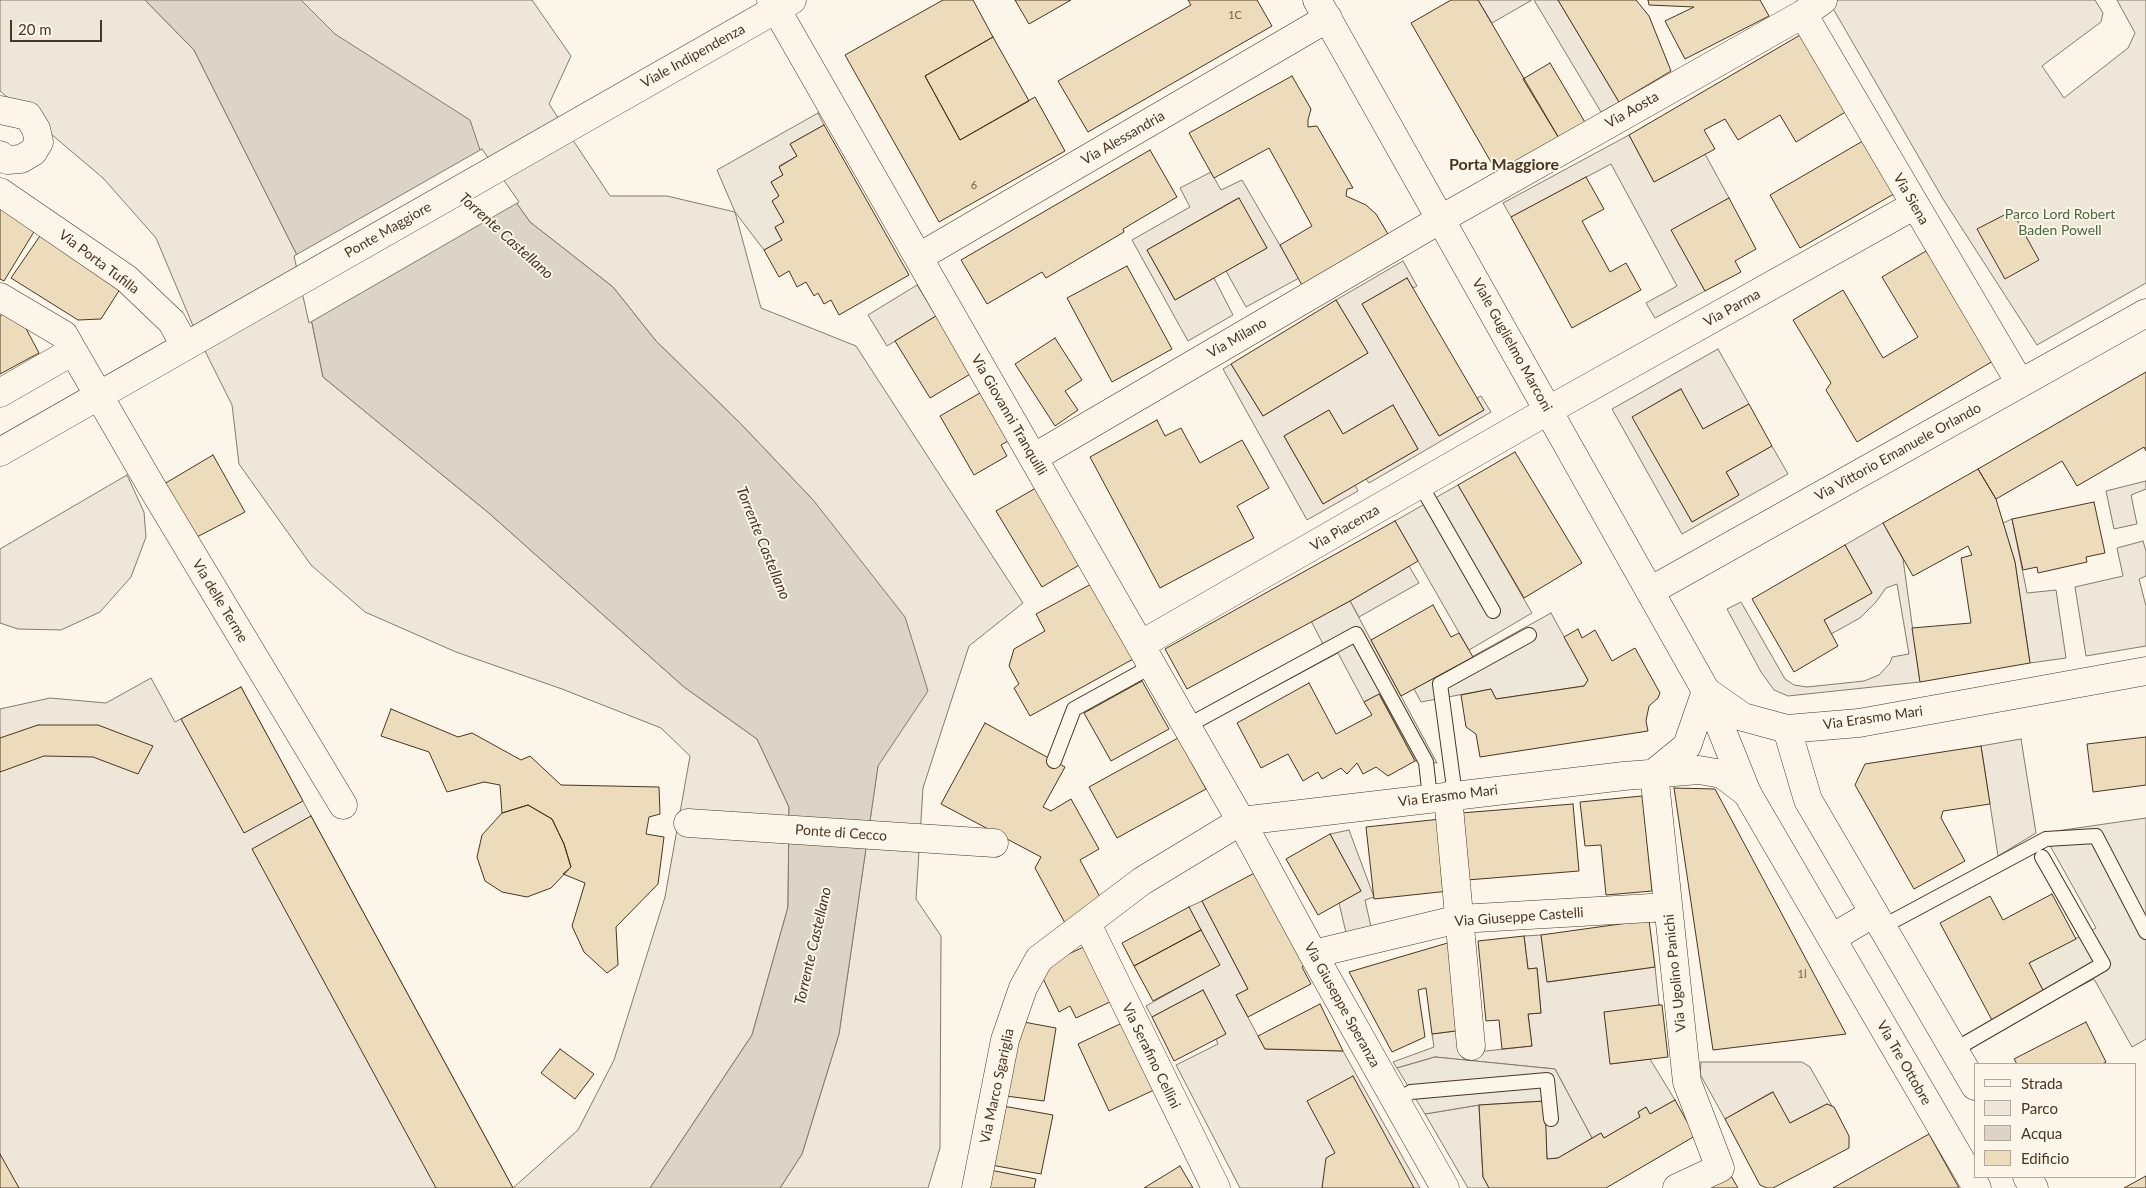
<!DOCTYPE html>
<style>
body{margin:0}
#map{position:relative;width:2146px;height:1188px;overflow:hidden;background:#fbf6e9;font-family:Lato,sans-serif}
canvas{display:block}
.legend{position:absolute;left:1974px;top:1063px;width:162px;height:115px;box-sizing:border-box;background:#fbf6e9;border:1px solid #b4a999;margin:0;padding:6px 9px;list-style:none;font-size:15px;color:#4a3520}
.legend li{display:flex;align-items:center;gap:10px;height:25px}
.legend b{width:25px;border:1px solid #b4a999}
.scale{position:absolute;left:10px;top:20px;width:92px;height:22px;box-sizing:border-box;border:2px solid #4a3520;border-top:0;padding-left:6px;font-size:15px;line-height:18px;white-space:nowrap;color:#4a3520;-webkit-text-stroke:4px #fbf6e9;paint-order:stroke}
</style>
<div id="map">
<canvas width="2146" height="1188"></canvas>
<ul class="legend">
<li><b style="height:6px;background:#fbf6e9"></b>Strada</li>
<li><b style="height:14px;background:#ede6d9"></b>Parco</li>
<li><b style="height:14px;background:#dcd4c6"></b>Acqua</li>
<li><b style="height:14px;background:#ecdcbc"></b>Edificio</li>
</ul>
<div class="scale">20 m</div>
</div>
<script>
const c = document.querySelector('canvas').getContext('2d');
c.lineJoin = 'round';
function paint(path, color) {
  c.fillStyle = color;
  c.fill(path, 'evenodd');
}
function toPath(rows) {
  const path = new Path2D();
  for (const r of rows) {
    path.moveTo(r[0], r[1]);
    for (let i = 2; i < r.length; i += 2) path.lineTo(r[i], r[i + 1]);
  }
  return path;
}
function trace(path, color, width, dash) {
  c.strokeStyle = color;
  c.lineWidth = width;
  c.lineCap = dash ? 'butt' : 'round';
  c.setLineDash(dash || []);
  c.stroke(path);
}
function drawText(font, color, halo, rows, align = 'center') {
  c.font = font + ' Lato,sans-serif';
  c.lineWidth = 4;
  c.setLineDash([]);
  c.textBaseline = 'middle';
  c.strokeStyle = halo;
  c.fillStyle = color;
  for (const [text, x, y, turn = 0] of rows) {
    c.save();
    c.translate(x, y);
    c.rotate((+turn || 0) * Math.PI / 180);
    c.textAlign = isNaN(turn) ? turn : align;
    if (halo) c.strokeText(text, 0, 0);
    c.fillText(text, 0, 0);
    c.restore();
  }
}
const green = toPath([
 [0,0,145,0,194,50,299,259,323,377,490,514,684,687,757,739,789,807,788,907,752,1035,650,1188,0,1188,0,709,50,698,106,703,151,678,175,722,241,687,513,1188,578,1130,614,1060,665,897,690,756,661,728,562,689,456,652,365,612,311,565,239,464,232,405,196,333,156,238,103,178,0,91,0,0],
 [301,0,532,0,571,56,549,104,610,196,667,196,735,212,761,308,856,346,1023,603,969,646,923,788,916,899,941,936,940,1148,928,1188,780,1188,802,1154,839,1034,878,765,927,691,814,501,741,424,656,341,613,287,530,222,481,153,335,34,301,0],
 [1478,0,1532,0,1492,23,1478,0],
 [1534,0,1558,0,1619,102,1601,112,1534,0],
 [1838,0,2095,0,2103,13,2101,22,2042,66,2064,98,2128,48,2135,33,2117,0,2146,0,2146,283,2037,345,1943,199,1831,5,1838,0],
 [1629,135,1654,182,1705,154,1729,198,1672,230,1705,291,1655,318,1646,303,1677,286,1611,164,1511,217,1503,203,1629,135],
 [1211,172,1221,190,1242,180,1299,278,1246,307,1226,271,1267,248,1238,198,1147,250,1175,300,1214,278,1233,315,1188,341,1132,240,1190,207,1180,188,1211,172],
 [1403,261,1417,286,1413,288,1407,278,1362,304,1439,436,1484,410,1477,398,1481,396,1491,412,1369,483,1366,479,1418,449,1393,405,1343,434,1329,410,1284,436,1323,504,1355,485,1358,491,1307,520,1223,369,1231,364,1263,416,1368,353,1336,300,1403,261],
 [917,285,936,316,887,346,868,315,917,285],
 [1718,349,1749,404,1703,429,1680,389,1633,417,1692,522,1739,495,1726,472,1772,446,1788,474,1682,534,1612,409,1718,349],
 [127,475,144,512,146,537,131,577,100,612,61,630,18,629,0,623,0,549,127,475],
 [2146,481,2146,489,2131,495,2137,524,2114,529,2106,491,2146,481],
 [2012,519,2027,593,2056,590,2066,658,2030,663,2015,562,2003,523,2012,519],
 [1883,523,1903,559,1920,682,1788,696,1774,690,1761,672,1727,609,1741,602,1785,679,1794,685,1807,687,1864,681,1879,675,1890,663,1892,657,1909,654,1897,584,1886,588,1876,602,1860,618,1831,634,1824,620,1872,593,1845,545,1883,523],
 [2143,541,2146,551,2146,576,2139,579,2146,606,2146,646,2086,656,2075,587,2123,576,2117,548,2143,541],
 [1409,566,1419,583,1359,617,1350,601,1409,566],
 [2021,739,2036,833,1998,856,1981,746,2021,739],
 [1349,830,1374,897,1365,900,1372,931,1347,937,1339,903,1361,891,1330,834,1349,830],
 [1202,901,1248,989,1236,995,1265,1049,1343,1051,1420,1188,1240,1188,1176,1065,1218,1044,1216,1039,1225,1034,1203,990,1152,1017,1146,1006,1219,965,1189,907,1202,901],
 [1541,935,1548,982,1655,967,1659,1005,1610,1064,1650,1059,1675,1100,1650,1114,1646,1107,1638,1112,1640,1117,1604,1138,1601,1133,1592,1138,1555,1069,1435,1057,1397,1068,1393,1062,1434,1047,1432,1034,1463,1030,1467,1053,1532,1046,1528,1014,1541,1013,1537,968,1528,969,1524,936,1541,935],
 [1701,1062,1802,1062,1810,1067,1832,1106,1827,1104,1790,1123,1772,1092,1725,1119,1700,1074,1701,1062],
 [1479,1105,1483,1177,1489,1188,1468,1188,1425,1114,1479,1105]
]);
paint(green, '#ede6d9');
trace(green, '#887966', 1);
const parking = toPath([
 [818,113,824,125,790,144,797,156,779,166,783,175,771,182,779,196,772,201,784,222,775,228,782,240,764,250,735,212,717,170,818,113],
 [1458,485,1532,613,1469,650,1395,521,1458,485],
 [1350,601,1437,763,1415,761,1380,694,1364,702,1338,653,1209,722,1203,709,1323,644,1311,621,1350,601],
 [1551,613,1588,680,1584,686,1496,699,1491,689,1421,702,1414,689,1551,613],
 [2146,818,2146,1039,2132,1047,2094,979,2049,1002,2029,963,2096,928,2043,833,2146,818],
 [1435,1057,1555,1069,1592,1138,1558,1158,1547,1159,1544,1101,1479,1105,1425,1114,1397,1068,1435,1057]
]);
paint(parking, '#ede7d9');
trace(parking, '#887966', 1);
const water = toPath([
 [145,0,301,0,335,34,470,120,481,153,530,222,613,287,656,341,741,424,814,501,905,617,928,691,878,766,839,1034,802,1154,780,1188,650,1188,752,1035,788,907,789,807,757,739,684,687,490,514,323,377,299,259,194,50,145,0]
]);
paint(water, '#dcd4c6');
trace(water, '#887966', 1);
const pier = toPath([
 [482,149,519,202,309,323,294,256,482,149]
]);
paint(pier, '#fbf6e9');
trace(pier, '#887966', 1);
const building = toPath([
 [943,0,973,0,993,37,925,76,960,140,1035,97,1065,151,939,222,845,55,943,0],
 [1015,0,1071,0,1029,24,1015,0],
 [1188,0,1257,0,1272,26,1088,132,1058,81,1191,5,1188,0],
 [1451,0,1478,0,1560,140,1499,176,1411,23,1451,0],
 [1558,0,1636,0,1649,16,1671,71,1619,102,1558,0],
 [1648,0,1760,0,1769,16,1685,59,1665,21,1694,7,1649,5,1648,0],
 [1807,31,1852,108,1796,142,1780,115,1738,140,1725,119,1704,130,1715,149,1654,182,1629,135,1807,31],
 [993,37,1029,101,960,140,925,76,993,37],
 [1550,63,1586,124,1560,140,1523,79,1550,63],
 [1292,76,1311,109,1308,120,1308,127,1317,126,1353,188,1347,189,1346,196,1366,205,1376,214,1388,234,1362,249,1362,255,1303,287,1280,245,1312,226,1269,148,1214,178,1189,133,1292,76],
 [824,125,909,275,839,315,831,300,824,304,818,293,814,296,806,282,797,287,789,271,779,277,764,250,782,240,775,227,784,222,772,201,779,196,771,182,783,175,779,167,797,156,790,144,824,125],
 [1868,138,1899,191,1800,248,1770,195,1868,138],
 [1150,150,1177,197,1123,229,1124,232,1046,278,1042,272,987,304,961,260,1150,150],
 [1586,177,1604,209,1582,221,1610,272,1626,263,1641,290,1572,328,1511,217,1586,177],
 [1239,198,1267,248,1175,300,1147,250,1239,198],
 [1729,198,1756,249,1735,261,1741,272,1705,291,1671,230,1729,198],
 [0,207,35,230,4,281,0,279,0,207],
 [2012,211,2039,260,2005,279,1977,229,2012,211],
 [42,233,122,286,101,319,78,320,11,278,42,233],
 [1926,251,1998,358,1857,442,1826,390,1831,383,1793,320,1843,290,1883,358,1918,337,1882,277,1926,251],
 [1127,266,1172,349,1112,382,1067,298,1127,266],
 [1407,278,1484,410,1439,436,1362,304,1407,278],
 [1336,300,1368,353,1263,416,1231,364,1336,300],
 [14,306,39,353,0,374,0,316,14,306],
 [936,316,972,373,930,398,895,341,936,316],
 [1055,338,1082,380,1065,391,1078,410,1055,426,1015,364,1055,338],
 [2146,372,2146,451,2144,447,2077,486,2062,461,1996,499,1978,469,2146,372],
 [1681,389,1703,429,1749,404,1772,446,1726,472,1739,495,1692,522,1632,417,1681,389],
 [980,393,1008,441,1001,445,1007,456,974,475,940,416,980,393],
 [1393,405,1418,449,1323,504,1284,436,1329,410,1343,434,1393,405],
 [1157,420,1165,436,1181,428,1200,463,1242,440,1269,488,1237,506,1254,538,1160,588,1090,457,1157,420],
 [1515,452,1582,563,1524,598,1458,485,1515,452],
 [213,455,245,512,195,538,164,484,213,455],
 [1978,469,1996,499,2015,562,2030,663,1920,682,1912,628,1971,623,1961,558,1972,555,1968,546,1913,576,1883,523,1978,469],
 [1041,485,1086,561,1042,587,996,511,1041,485],
 [2094,502,2105,553,2086,557,2087,562,2038,573,2037,567,2023,570,2012,519,2094,502],
 [1395,521,1418,561,1350,601,1187,689,1165,649,1395,521],
 [1845,545,1872,593,1824,620,1838,646,1794,672,1752,599,1845,545],
 [1093,583,1135,658,1030,716,1014,688,1019,684,1009,666,1014,649,1045,631,1036,614,1093,583],
 [1433,605,1451,637,1459,633,1473,657,1401,696,1371,640,1433,605],
 [1578,629,1582,638,1595,630,1612,661,1635,648,1660,693,1658,698,1649,706,1646,721,1648,731,1480,757,1476,734,1466,727,1461,695,1491,689,1496,699,1584,686,1588,680,1564,637,1578,629],
 [1142,681,1169,729,1111,761,1084,713,1142,681],
 [1309,683,1336,734,1372,715,1364,702,1379,694,1415,761,1388,776,1376,767,1363,774,1357,763,1347,774,1341,768,1322,779,1318,772,1303,781,1288,754,1261,768,1237,723,1309,683],
 [241,687,303,801,244,833,181,719,241,687],
 [391,709,458,737,472,733,521,760,530,756,561,785,659,787,660,814,649,817,646,834,664,837,658,884,616,927,618,965,607,973,584,952,572,926,585,883,563,874,571,867,564,844,552,819,528,805,502,813,500,785,484,782,447,792,429,752,381,736,391,709],
 [985,723,1065,767,1043,807,1051,811,1071,799,1099,849,1080,860,1100,897,1065,923,1035,868,1041,857,941,804,985,723],
 [38,725,98,725,153,746,138,774,93,757,44,756,0,772,0,738,38,725],
 [2146,737,2146,785,2093,792,2087,744,2146,737],
 [1178,738,1206,789,1117,838,1089,787,1178,738],
 [1981,746,1990,804,1943,811,1941,818,1965,861,1914,889,1855,785,1865,764,1981,746],
 [1674,788,1715,789,1846,1034,1713,1050,1674,788],
 [1642,796,1652,891,1606,895,1601,845,1585,846,1580,802,1642,796],
 [1573,804,1579,871,1467,880,1461,813,1573,804],
 [528,805,552,819,564,844,571,867,551,888,527,897,502,892,485,881,477,857,482,835,502,813,528,805],
 [311,816,513,1188,436,1188,252,849,311,816],
 [1441,819,1449,891,1374,899,1366,827,1441,819],
 [1330,834,1361,891,1318,915,1286,859,1330,834],
 [1260,870,1309,963,1302,967,1311,984,1248,1017,1236,995,1248,989,1202,901,1260,870],
 [2052,894,2076,939,2029,963,2045,994,1993,1022,1940,923,1990,896,2003,920,2052,894],
 [1189,907,1201,930,1134,966,1122,943,1189,907],
 [1649,920,1655,967,1547,982,1541,935,1649,920],
 [1201,930,1220,965,1153,1001,1134,966,1201,930],
 [1524,936,1528,969,1537,968,1541,1013,1528,1014,1532,1046,1502,1049,1499,1020,1486,1021,1478,941,1524,936],
 [1451,942,1463,1030,1432,1034,1426,988,1418,990,1425,1037,1392,1052,1349,972,1451,942],
 [1086,946,1112,1001,1076,1018,1070,1006,1059,1012,1038,968,1086,946],
 [1203,990,1226,1034,1174,1061,1152,1017,1203,990],
 [1320,1004,1343,1051,1265,1049,1258,1036,1320,1004],
 [1659,1005,1662,1005,1668,1057,1610,1064,1604,1012,1659,1005],
 [1018,1021,1056,1028,1044,1101,1006,1096,1018,1021],
 [2086,1022,2106,1062,2102,1064,2017,1064,2014,1059,2086,1022],
 [1122,1023,1154,1090,1109,1111,1078,1044,1122,1023],
 [560,1049,594,1074,575,1099,541,1073,560,1049],
 [1353,1076,1414,1188,1322,1188,1326,1158,1335,1153,1307,1101,1353,1076],
 [1773,1092,1790,1123,1827,1104,1834,1107,1849,1136,1849,1148,1773,1188,1767,1188,1760,1185,1725,1119,1773,1092],
 [1675,1100,1695,1136,1606,1188,1489,1188,1483,1177,1479,1105,1545,1101,1547,1159,1558,1158,1601,1133,1604,1138,1640,1117,1638,1112,1646,1107,1650,1114,1675,1100],
 [1003,1106,1053,1115,1041,1174,991,1165,1003,1106],
 [1929,1134,1959,1188,1833,1188,1929,1134],
 [0,1154,19,1188,0,1188,0,1154],
 [1180,1166,1193,1188,1144,1188,1180,1166],
 [990,1170,1036,1179,1034,1188,986,1188,990,1170],
 [1731,1176,1738,1188,1709,1188,1731,1176],
 [2146,1176,2146,1188,2124,1188,2146,1176]
]);
paint(building, '#ecdcbc');
trace(building, '#4a3520', 1);
const lane = toPath([
 [1420,484,1493,611],
 [1187,726,1356,634,1426,762,1430,798],
 [1054,761,1074,709,1152,666],
 [1455,795,1440,684,1529,635],
 [1882,927,2046,839,2096,836,2146,932],
 [1954,1050,2103,964,2042,857],
 [1396,1101,1411,1092,1547,1080,1551,1119]
]);
const street = toPath([
 [771,0,1241,821,1313,954,1445,1188],
 [1803,14,2020,383],
 [0,110,28,116,36,129,39,142,33,152,21,159,7,160,0,155],
 [0,192,127,279,172,322,185,346],
 [919,257,1328,18],
 [0,297,64,335,73,351],
 [0,393,73,351,150,484,343,805],
 [1033,458,1441,219,1803,14,1823,0],
 [1650,591,2146,313],
 [1140,645,1549,410,1915,205],
 [1448,796,1471,1046],
 [688,823,994,843],
 [1087,924,1216,1188],
 [1832,938,1874,913],
 [1313,954,1459,919,1668,907],
 [976,1188,1005,1040,1023,988,1039,959,1142,881,1241,821,1624,776,1699,770,1722,774,1747,793],
 [1677,1188,1720,1168,1687,1082,1654,773,1687,746,1706,691]
]);
const secondary = toPath([
 [1317,0,1706,691,1747,793,1977,1188],
 [0,452,792,0],
 [1706,691,1743,717,1787,729,1859,723,2146,671],
 [1787,729,1808,800,1975,1086],
 [2027,1177,2034,1188]
]);
trace(lane, '#4a3520', 16);
trace(street, '#4a3520', 29);
trace(secondary, '#4a3520', 29);
trace(lane, '#fbf6e9', 14);
trace(street, '#fbf6e9', 28);
trace(secondary, '#fbf6e9', 28);
drawText('11px', '#725f47', null, [
 ["1C",1235,15],
 ["6",974,185],
 ["1l",1802,974]
]);
drawText('14px', '#4a3520', '#fbf6e9', [
 ["Viale Indipendenza",693,56,-29],
 ["Via Aosta",1632,110,-30],
 ["Via Alessandria",1123,138,-30],
 ["Via Siena",1911,199,60],
 ["Ponte Maggiore",388,230,-30],
 ["Via Porta Tufilla",99,262,37],
 ["Via Parma",1732,308,-29],
 ["Via Milano",1237,338,-30],
 ["Viale Guglielmo Marconi",1512,345,61],
 ["Via Giovanni Tranquilli",1009,415,60],
 ["Via Vittorio Emanuele Orlando",1898,452,-29],
 ["Via Piacenza",1345,528,-30],
 ["Via delle Terme",220,601,59],
 ["Via Erasmo Mari",1873,718,-8],
 ["Via Erasmo Mari",1448,796,-7],
 ["Ponte di Cecco",841,833,4],
 ["Via Giuseppe Castelli",1519,917,-4],
 ["Via Ugolino Panichi",1675,973,-96],
 ["Via Giuseppe Speranza",1342,1005,61],
 ["Via Serafino Cellini",1151,1056,64],
 ["Via Tre Ottobre",1904,1063,60],
 ["Via Marco Sgariglia",997,1086,-78]
]);
drawText('14px', '#436837', '#fbf6e9', [
 ["Parco Lord Robert",2060,214],
 ["Baden Powell",2060,230]
]);
drawText('italic 15px', '#4a3520', '#fbf6e9', [
 ["Torrente Castellano",506,236,42],
 ["Torrente Castellano",763,543,68],
 ["Torrente Castellano",813,946,-77]
]);
drawText('bold 16px', '#4a3520', '#fbf6e9', [
 ["Porta Maggiore",1504,165]
]);
</script>
